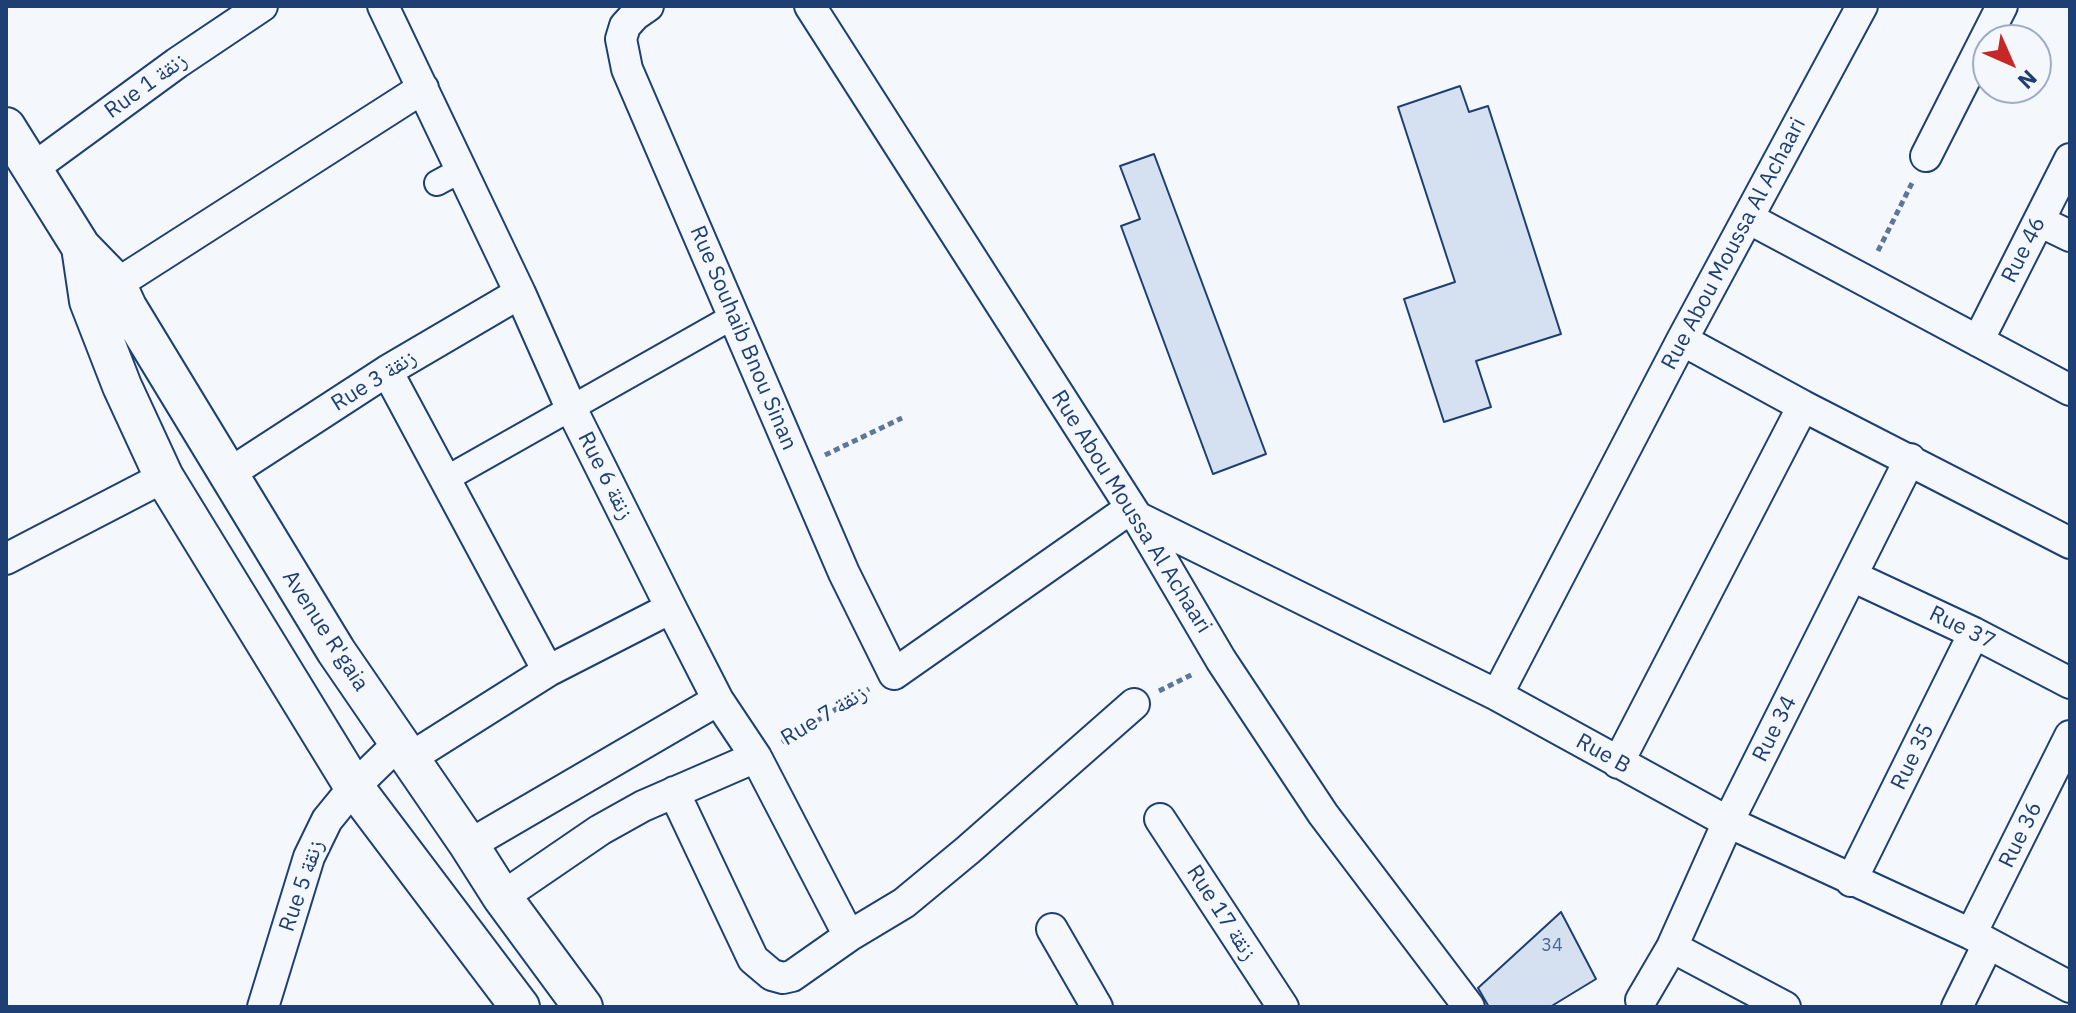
<!DOCTYPE html>
<meta charset="utf-8">
<style>
body{margin:0}
#map{position:relative;width:2076px;height:1013px;overflow:hidden;background:#f4f7fb;font-family:"IBM Plex Sans",sans-serif}
canvas{display:block}
.frame{position:absolute;inset:0;border:8px solid #1d3f73;pointer-events:none}
.north{position:absolute;left:1972px;top:24px;width:80px;height:80px;box-sizing:border-box;background:#f4f7fb;border:2px solid #9eadc5;border-radius:50%;rotate:135deg;font-size:22px;font-weight:700;line-height:32px;text-align:center;color:#1d3f73}
.north::after{content:'';display:block;margin:auto;width:28px;height:36px;background:#c62828;clip-path:polygon(50% 0,100% 100%,50% 72%,0 100%)}
</style>
<div id="map">
<canvas width="2076" height="1013"></canvas>
<div class="frame"></div>
<div class="north">N</div>
</div>
<script>
const c = document.querySelector('canvas').getContext('2d');
c.lineJoin = 'round';
function paint(path, color) {
  c.fillStyle = color;
  c.fill(path, 'evenodd');
}
function toPath(rows) {
  const path = new Path2D();
  for (const r of rows) {
    path.moveTo(r[0], r[1]);
    for (let i = 2; i < r.length; i += 2) path.lineTo(r[i], r[i + 1]);
  }
  return path;
}
function trace(path, color, width, dash) {
  c.strokeStyle = color;
  c.lineWidth = width;
  c.lineCap = dash ? 'butt' : 'round';
  c.setLineDash(dash || []);
  c.stroke(path);
}
function drawText(font, color, halo, rows, align = 'center') {
  c.font = font + ' "IBM Plex Sans","Noto Naskh Arabic",sans-serif';
  c.lineWidth = 6;
  c.setLineDash([]);
  c.textBaseline = 'middle';
  c.strokeStyle = halo;
  c.fillStyle = color;
  for (const [text, x, y, turn = 0] of rows) {
    c.save();
    c.translate(x, y);
    c.rotate((+turn || 0) * Math.PI / 180);
    c.textAlign = isNaN(turn) ? turn : align;
    if (halo) c.strokeText(text, 0, 0);
    c.fillText(text, 0, 0);
    c.restore();
  }
}
const building = toPath([
 [1460,86,1469,112,1488,106,1561,334,1476,361,1491,407,1444,422,1404,299,1455,282,1398,107,1460,86],
 [1154,154,1266,454,1213,474,1121,226,1140,219,1120,166,1154,154],
 [1561,912,1596,979,1550,1007,1489,1007,1478,988,1561,912]
]);
paint(building, '#d5e0f0');
trace(building, '#1d3f73', 2);
const pedestrian = toPath([
 [437,183,461,170],
 [444,480,734,316]
]);
const minor = toPath([
 [383,6,520,293,571,408,671,608,718,700,756,757,849,936],
 [648,6,635,15,625,26,621,39,627,69,844,573,894,674,1131,508],
 [810,6,1137,517,1221,660,1323,814,1469,1007],
 [1926,156,2002,6],
 [32,169,177,63,262,6],
 [1748,218,2070,390],
 [2039,221,2070,236],
 [98,296,423,88],
 [1682,340,1803,406,2070,543],
 [1978,341,2070,159],
 [387,371,548,671],
 [230,473,387,371,520,293],
 [1137,517,1497,695,1728,822,1971,934,2070,987],
 [6,559,164,477],
 [1852,576,1974,633,2070,683],
 [1497,695,1682,340,1862,6],
 [410,758,548,671,671,608],
 [1618,763,1803,406],
 [674,792,753,959,772,975,783,978,792,976,849,936,904,903,968,850,1134,704],
 [1160,819,1283,1007],
 [469,845,718,700],
 [1851,881,1974,633],
 [502,897,600,830,643,806,756,757],
 [1052,929,1097,1007],
 [1971,934,2070,736],
 [1672,947,1785,1007],
 [1641,1000,1672,947,1728,822,1910,459],
 [263,1007,309,857,327,820,354,787,399,743],
 [1957,1007,1988,944]
]);
const tertiary = toPath([
 [6,127,81,247,116,283,127,307,336,651,469,845,502,897,583,1007],
 [81,247,89,301,122,386,164,477,354,787,520,1007]
]);
trace(pedestrian, '#1d3f73', 28);
trace(minor, '#1d3f73', 34);
trace(tertiary, '#1d3f73', 42);
trace(toPath([
 [1878,251,1913,181],
 [825,455,902,418],
 [1159,691,1193,674],
 [782,742,869,689]
]), '#5e769c', 5, [6, 4]);
trace(pedestrian, '#f4f7fb', 24);
trace(minor, '#f4f7fb', 30);
trace(tertiary, '#f4f7fb', 38);
drawText('18px', '#4b6792', null, [
 ["34",1552,946]
]);
drawText('22px', '#1d3f73', '#f4f7fb', [
 ["Rue 1 زنقة",146,86,-36],
 ["Rue Abou Moussa Al Achaari",1734,244,-62],
 ["Rue 46",2024,250,-63],
 ["Rue Souhaib Bnou Sinan",743,338,67],
 ["Rue 3 زنقة",374,381,-32],
 ["Rue 6 زنقة",605,476,63],
 ["Rue Abou Moussa Al Achaari",1131,512,58],
 ["Rue 37",1962,628,26],
 ["Avenue R'gaia",325,631,57],
 ["Rue 7 زنقة",824,716,-31],
 ["Rue 34",1775,729,-63],
 ["Rue B",1603,754,29],
 ["Rue 35",1913,757,-64],
 ["Rue 36",2021,835,-64],
 ["Rue 5 زنقة",302,886,-71],
 ["Rue 17 زنقة",1221,913,57]
]);
</script>
